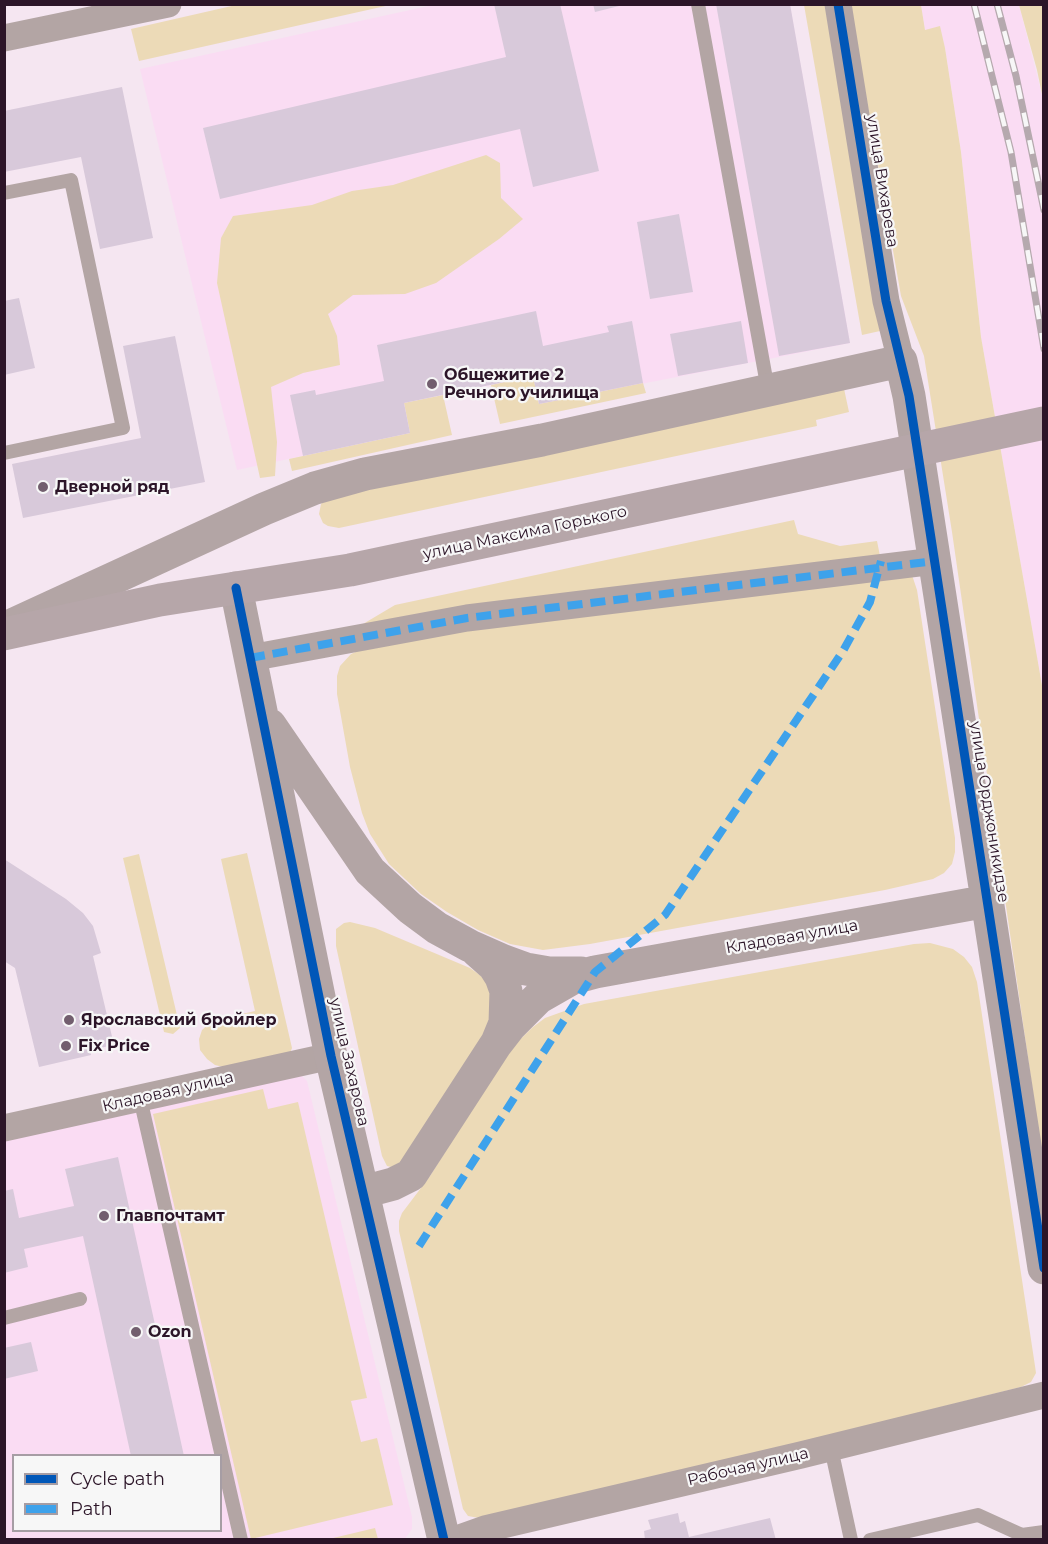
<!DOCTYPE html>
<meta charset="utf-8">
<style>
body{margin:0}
#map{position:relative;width:1048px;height:1544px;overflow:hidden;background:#f5e6f1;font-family:Montserrat,sans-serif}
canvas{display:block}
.frame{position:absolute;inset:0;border:6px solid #2c1528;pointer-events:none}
.legend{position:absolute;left:12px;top:1454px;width:210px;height:78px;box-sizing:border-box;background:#f7f7f7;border:2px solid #a69da4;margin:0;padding:8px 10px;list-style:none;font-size:18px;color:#2c1528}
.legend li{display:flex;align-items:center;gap:12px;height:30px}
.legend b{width:30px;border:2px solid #a69da4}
</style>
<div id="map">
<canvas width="1048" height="1544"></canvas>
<div class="frame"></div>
<ul class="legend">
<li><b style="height:8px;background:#0057b8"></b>Cycle path</li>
<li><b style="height:8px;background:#3ea2eb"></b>Path</li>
</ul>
</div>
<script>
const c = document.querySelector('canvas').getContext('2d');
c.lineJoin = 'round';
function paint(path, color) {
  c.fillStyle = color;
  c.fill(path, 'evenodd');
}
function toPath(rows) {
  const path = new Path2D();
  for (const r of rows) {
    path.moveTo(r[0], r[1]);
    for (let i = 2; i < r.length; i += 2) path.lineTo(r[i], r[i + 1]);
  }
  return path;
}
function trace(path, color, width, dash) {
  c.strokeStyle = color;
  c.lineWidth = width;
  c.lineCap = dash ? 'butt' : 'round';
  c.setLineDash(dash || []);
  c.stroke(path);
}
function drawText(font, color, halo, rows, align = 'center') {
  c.font = font + ' Montserrat,sans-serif';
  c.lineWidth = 4.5;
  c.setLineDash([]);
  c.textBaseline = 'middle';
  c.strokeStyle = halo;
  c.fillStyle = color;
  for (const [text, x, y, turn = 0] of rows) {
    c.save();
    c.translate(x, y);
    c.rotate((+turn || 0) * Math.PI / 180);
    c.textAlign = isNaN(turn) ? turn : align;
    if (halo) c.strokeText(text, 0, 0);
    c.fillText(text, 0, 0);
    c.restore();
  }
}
paint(toPath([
 [433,5,790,5,850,343,539,404,533,376,404,403,410,433,237,470,140,69],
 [921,5,1019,5,1043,99,1043,691,981,337,961,152,945,48,940,27,925,30],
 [301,1075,307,1081,412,1517,412,1529,404,1540,5,1539,4,1141],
 [14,1456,220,1456,220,1530,14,1530]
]), '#fadcf3');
paint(toPath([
 [236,5,236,4,390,5,139,61,131,29],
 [804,5,825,5,880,331,862,335],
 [850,5,921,5,925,30,940,26,945,48,961,152,981,337,1043,691,1043,1162,952,532,924,356,901,296],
 [1019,5,1043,5,1043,99,1037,70],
 [486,155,500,163,501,198,523,219,499,239,436,283,405,294,353,295,328,314,337,336,340,365,303,373,271,387,277,442,275,476,260,478,217,283,221,238,233,216,312,205,352,191,393,185],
 [533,376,539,404,643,383,646,393,500,424,491,385],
 [843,384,849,412,816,420,817,426,339,528,328,526,323,523,319,514,321,504,326,499],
 [443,395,452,435,292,471,289,459,410,433,404,403],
 [794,520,798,534,840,546,877,541,881,561,363,624,395,605],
 [912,575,917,590,955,838,955,852,952,864,944,873,933,879,885,890,590,944,543,950,510,944,478,930,447,912,421,894,389,864,370,834,362,813,350,767,337,694,337,676,340,666,351,654,362,649,396,638],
 [247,853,292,1048,290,1053,227,1068,215,1065,207,1059,200,1050,199,1039,202,1030,212,1021,255,1011,221,859],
 [139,854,180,1028,173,1034,164,1032,123,858],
 [350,922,375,928,470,968,480,975,488,984,491,994,490,1019,482,1037,400,1165,391,1167,387,1166,382,1156,336,946,336,929,344,923],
 [930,943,953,949,964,957,972,967,977,982,1035,1366,1036,1373,1031,1382,1021,1387,842,1432,479,1518,468,1516,463,1509,399,1231,399,1221,402,1213,430,1176,508,1051,533,1027,545,1018,584,1004,914,944],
 [263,1089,268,1109,298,1102,367,1398,351,1401,361,1442,377,1438,393,1505,251,1539,153,1114],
 [375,1528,378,1539,329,1539]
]), '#ecdab7');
paint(toPath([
 [494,4,560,4,599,171,533,187,520,129,220,199,203,128,506,57],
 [593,4,623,4,623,5,595,12],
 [716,4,790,4,850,343,779,356],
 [122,87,153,238,100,249,81,157,4,172,4,111],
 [679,214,693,292,650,299,637,222],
 [19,298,35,368,4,375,4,301],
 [536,311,543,346,609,332,607,326,632,321,643,383,539,404,533,376,404,403,410,433,303,456,290,395,315,390,316,395,384,381,377,345],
 [741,321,748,363,678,376,670,334],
 [175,336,205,482,23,518,12,464,141,438,123,346],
 [4,859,66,899,83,913,93,926,101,953,93,956,114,1045,90,1050,91,1055,39,1067,15,968,4,961],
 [118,1157,184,1456,131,1456,83,1236,24,1249,28,1267,4,1273,4,1191,13,1189,19,1218,74,1206,65,1169],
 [31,1342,38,1371,4,1379,4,1348],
 [678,1513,680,1523,685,1521,689,1537,770,1518,776,1540,645,1540,644,1531,651,1529,648,1520]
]), '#d8c9da');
trace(toPath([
 [698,4,768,390],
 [4,193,71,180,123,428,4,453],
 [140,1098,241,1540],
 [4,1318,80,1299],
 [831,1448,851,1540],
 [870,1540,978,1515,1022,1535,1044,1532]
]), '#b3a5a4', 14);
trace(toPath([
 [838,4,886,301,901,361],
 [4,38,168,4],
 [250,658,467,618,935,561],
 [4,1128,331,1056],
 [454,1540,485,1529,801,1455,1044,1395]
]), '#b3a5a4', 27);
trace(toPath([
 [236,588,331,1056,444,1540],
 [12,625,264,509,315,488,365,474,542,440,901,361,909,396,1044,1268],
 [270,725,370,871,410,908,437,928,470,946,504,961,526,969,549,973,581,973],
 [477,951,494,966,501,977,506,991,505,1023,498,1040],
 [363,1192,393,1184,411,1175,496,1044,510,1026,538,998,573,978,595,972,988,901]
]), '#b3a5a5', 33);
trace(toPath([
 [4,634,160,600,350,570,1044,423]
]), '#b6a6a9', 33);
const rail = toPath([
 [974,4,1011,152,1044,349],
 [997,4,1016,76,1044,210]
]);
trace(rail, '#b5a9ae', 7);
trace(rail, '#f7f7f7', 4.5, [14]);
trace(toPath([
 [250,658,467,618,935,561],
 [419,1246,595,972,665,915,843,651,870,602,881,561]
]), '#3ea2eb', 8, [15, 8]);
trace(toPath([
 [838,4,886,301,909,396,1044,1268],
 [236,588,331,1056,444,1540]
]), '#0057b8', 9);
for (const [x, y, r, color] of [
 [432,384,6,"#725e6e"],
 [43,487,6,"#725e6e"],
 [69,1020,6,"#725e6e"],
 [66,1046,6,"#725e6e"],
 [104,1216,6,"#725e6e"],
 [136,1332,6,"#725e6e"]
]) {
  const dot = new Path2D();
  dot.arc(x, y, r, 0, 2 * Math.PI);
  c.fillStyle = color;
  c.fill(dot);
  trace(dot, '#f7f7f7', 2);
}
drawText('16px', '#2c1528', '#f7f7f7', [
 ["улица Вихарева",882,181,81],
 ["улица Максима Горького",525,533,-12],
 ["улица Орджоникидзе",989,812,81],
 ["Кладовая улица",792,937,-10],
 ["улица Захарова",349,1062,77],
 ["Кладовая улица",168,1092,-13],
 ["Рабочая улица",748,1467,-13]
]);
drawText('bold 16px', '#2c1528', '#f7f7f7', [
 ["Общежитие 2",444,375],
 ["Речного училища",444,393],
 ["Дверной ряд",55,487],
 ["Ярославский бройлер",81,1020],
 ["Fix Price",78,1046],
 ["Главпочтамт",116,1216],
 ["Ozon",148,1332]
], 'left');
</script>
